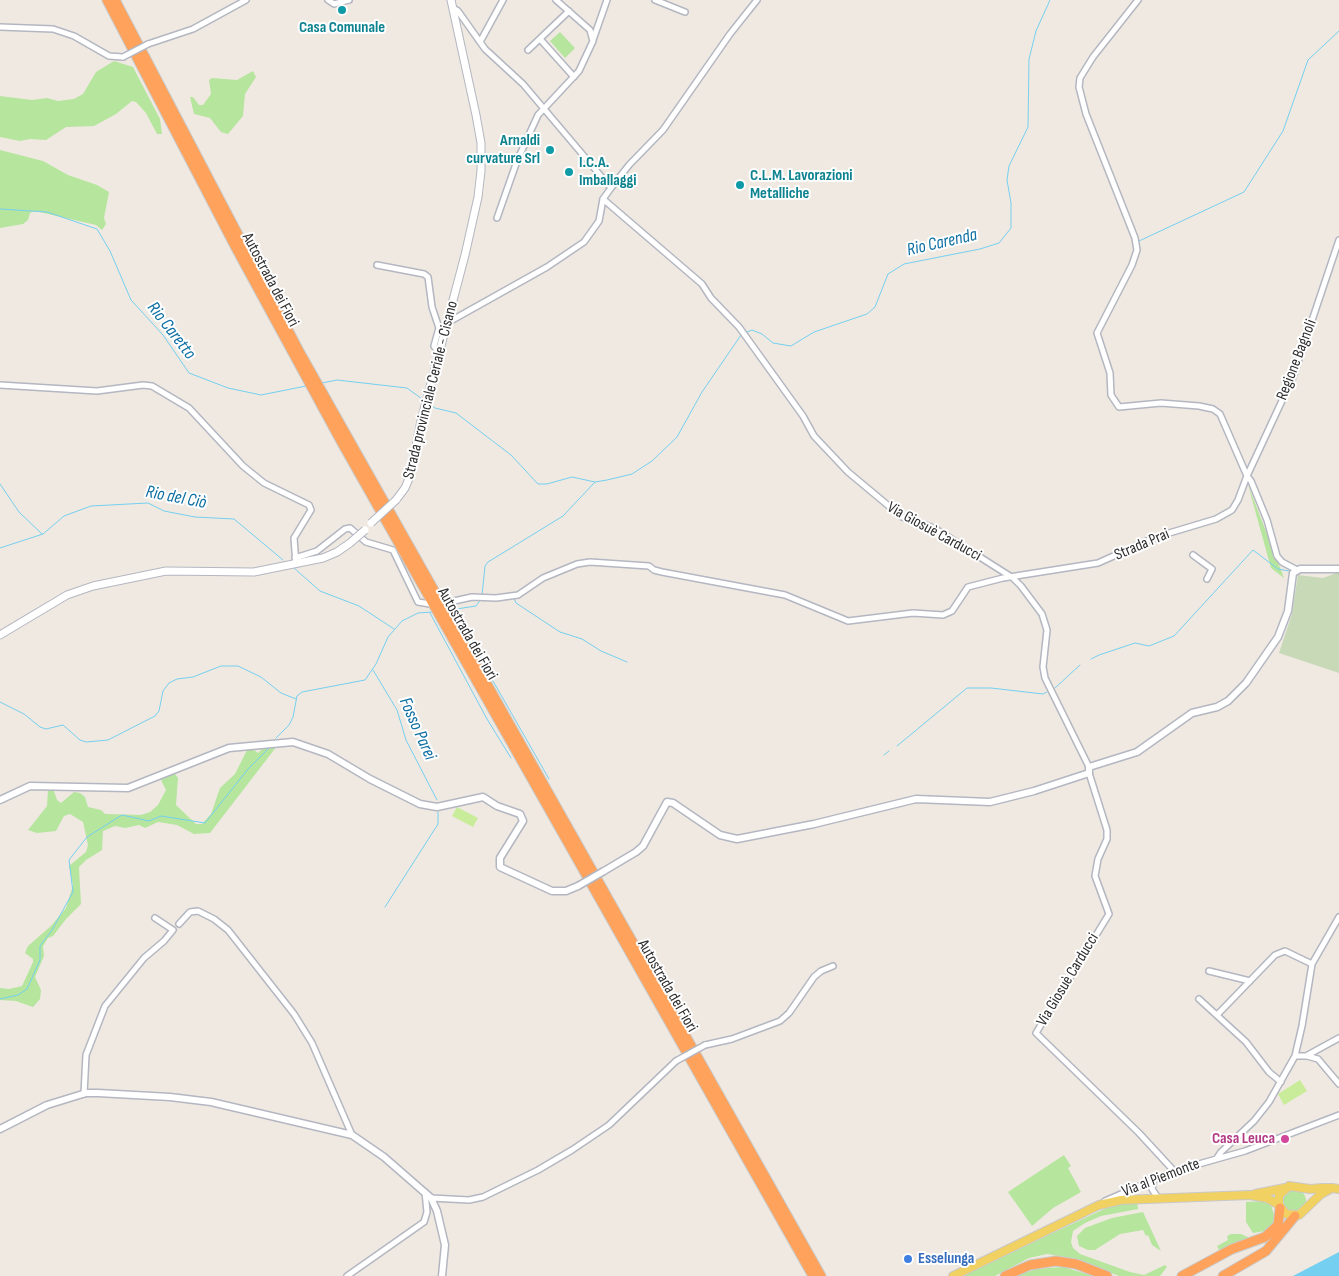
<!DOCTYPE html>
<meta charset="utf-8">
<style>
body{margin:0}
canvas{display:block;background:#efe9e1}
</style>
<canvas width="1339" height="1276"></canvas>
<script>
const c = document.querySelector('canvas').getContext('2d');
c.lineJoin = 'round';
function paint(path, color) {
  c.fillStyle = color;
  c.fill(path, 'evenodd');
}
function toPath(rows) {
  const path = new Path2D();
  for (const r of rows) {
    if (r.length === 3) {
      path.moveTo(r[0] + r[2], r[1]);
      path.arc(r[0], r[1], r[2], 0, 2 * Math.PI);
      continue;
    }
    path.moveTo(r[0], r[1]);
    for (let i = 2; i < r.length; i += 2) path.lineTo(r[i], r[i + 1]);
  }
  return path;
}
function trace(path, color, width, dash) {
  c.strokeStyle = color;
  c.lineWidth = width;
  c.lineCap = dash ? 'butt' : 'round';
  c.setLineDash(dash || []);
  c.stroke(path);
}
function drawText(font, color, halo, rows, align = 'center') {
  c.font = font + ' "Sofia Sans Condensed",sans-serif';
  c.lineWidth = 4;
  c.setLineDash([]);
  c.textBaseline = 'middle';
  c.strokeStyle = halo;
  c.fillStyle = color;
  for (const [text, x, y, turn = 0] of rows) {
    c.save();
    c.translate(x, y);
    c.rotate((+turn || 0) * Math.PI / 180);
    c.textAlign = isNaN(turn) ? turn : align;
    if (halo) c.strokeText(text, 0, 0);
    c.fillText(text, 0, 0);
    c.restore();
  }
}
paint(toPath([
 [560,32,575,48,565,58,550,41],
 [114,61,133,67,160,119,162,134,157,134,146,113,136,102,132,101,116,114,94,126,66,127,46,140,30,139,20,141,0,137,0,96,32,100,47,98,58,101,74,99,83,94,96,72],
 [253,71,256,77,245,94,243,116,228,134,221,132,210,118,194,114,190,97,193,97,199,105,203,105,211,94,209,80,212,78,237,80],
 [0,150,43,161,68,175,97,185,109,192,104,218,106,224,102,230,96,225,35,211,30,213,28,220,23,224,0,228],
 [1248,485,1284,578,1271,568],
 [265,746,277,746,210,833,194,834,177,825,158,822,145,828,139,825,125,828,115,826,103,831,102,850,86,860,79,867,81,904,66,919,53,936,48,938,43,946,44,956,35,977,41,990,40,999,33,1007,16,1001,0,1000,0,988,9,989,22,986,33,962,33,959,25,953,28,946,51,926,66,908,73,885,69,866,86,852,88,845,83,822,70,814,64,816,56,831,37,833,28,830,47,806,48,790,54,791,57,800,61,803,74,792,80,793,85,797,88,807,101,810,105,814,141,815,150,812,158,805,166,790,161,780,174,773,178,778,176,805,196,824,202,824,211,814,220,788,235,774,247,750,253,749,258,753],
 [1064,1155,1071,1166,1068,1168,1081,1192,1053,1208,1032,1226,1008,1192],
 [1294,1201,12],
 [1137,1201,1138,1209,1101,1216,1085,1223,1073,1231,1071,1242,1073,1248,1080,1254,1130,1272,1144,1275,1165,1265,1167,1267,1160,1276,1119,1276,1072,1258,1047,1254,1029,1258,995,1276,961,1276,1117,1203],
 [1262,1201,1271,1205,1276,1221,1265,1231,1253,1233,1246,1222,1246,1202],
 [1143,1212,1161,1251,1152,1245,1148,1235,1146,1236,1143,1230,1120,1234,1095,1250,1088,1250,1079,1246,1077,1236,1085,1228,1112,1218],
 [1231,1234,1241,1234,1250,1238,1219,1250,1217,1246,1228,1240,1227,1236],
 [1063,1267,1094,1276,1015,1276,1036,1269]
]), '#b6e59e');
paint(toPath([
 [1339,572,1339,673,1279,653,1292,614,1298,575,1323,578]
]), '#c8d9b8');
paint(toPath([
 [457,807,478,818,473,827,452,816],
 [1300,1080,1307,1091,1284,1105,1278,1094]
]), '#c9ec9a');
paint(toPath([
 [1339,1252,1339,1276,1293,1276]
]), '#75cff0');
trace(toPath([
 [0,209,47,212,97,229,110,251,131,300,163,335,189,373,228,388,261,395,306,386],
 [1139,241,1244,192,1283,131,1308,60,1339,31],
 [747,332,752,330,762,334,773,343,791,346,814,332,867,314,875,307,888,274,904,264,980,249,999,243,1011,228,1011,203,1007,180,1009,166,1028,127,1029,59,1036,31,1050,0],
 [322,383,337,380,407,388,422,399],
 [429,404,435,408,456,413,511,455,538,484,547,484,572,477,595,482,607,480,632,474,652,461,677,437,702,392,741,335],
 [0,484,19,512,42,534],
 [0,548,43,534,64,516,91,506,148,503,164,511,195,517,234,519,283,560],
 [294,568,320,591,359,606,394,629],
 [482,595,485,566,488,562,563,516,595,482],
 [514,598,516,603,560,632,582,639,601,651,627,662],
 [450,610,476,606,481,599],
 [458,610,485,667,549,779],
 [430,613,487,719,511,758],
 [1091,659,1099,655,1135,643,1149,646,1174,636,1253,550,1278,569,1289,571],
 [373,670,397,710,406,740,437,800],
 [1055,688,1080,665],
 [0,702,24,714,40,727,46,729,63,725,80,740,86,742,108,740,155,716,159,711,163,691,169,683,177,679,193,677,221,666,238,666,261,677,281,693,296,699],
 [276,738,289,725,293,717,297,696,302,692,365,680,376,664,388,637,402,621,418,613,432,612],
 [897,746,967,688,991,688,1043,694,1047,692],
 [884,755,889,751],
 [385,907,438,824,438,812],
 [0,999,18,995,27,989,40,960,40,946,52,930,73,892,69,860,87,837,122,815,149,821,161,816,205,823,248,769,269,748]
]), '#75cff0', 1);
const minor = toPath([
 [328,0,334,4,349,0],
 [655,0,685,12],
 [1138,0,1093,57,1080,78,1079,87,1086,114,1135,238,1137,250,1132,265,1097,333,1110,373,1111,395,1119,407,1161,403,1199,406,1213,409,1220,414,1247,476,1251,481,1267,520,1277,556,1282,562,1297,570],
 [453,8,458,11,485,49,523,84,611,188],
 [0,27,53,29,74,36,109,56,123,57],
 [540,39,574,77],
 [593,40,607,0],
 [480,42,503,0],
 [148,44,193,29,246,0],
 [528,50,569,11],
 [603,199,702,284,711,298,739,327,803,416,814,436,848,472,902,517,934,528,1013,578,1021,586,1042,614,1047,630,1043,667,1045,678,1089,767],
 [497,218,517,161,538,115,579,71,593,41,590,30,556,0],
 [377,265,424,274,428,277,432,307,439,328,434,346,439,353],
 [447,323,547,267,584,242,599,221,603,199,611,188,629,165,663,130,730,34,757,0],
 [0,385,97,391,143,385,152,386,189,408,243,466,264,483,309,505,311,510,294,538,296,564],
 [1193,555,1212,569,1207,579],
 [295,558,317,551,345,529,350,528,366,542,393,550,418,602,430,604],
 [445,603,472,597,496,598,518,595,543,578,577,564,590,562,649,566,654,570,662,572,785,595,848,621,913,613,943,615,952,611,968,587,1003,578,1098,563,1156,537,1216,519,1232,510,1238,500,1247,476,1293,377,1339,240],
 [1089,773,1107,830,1107,839,1098,859,1095,876,1109,914,1036,1033,1139,1133,1174,1171],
 [179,924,190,912,198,911,214,919,228,930,294,1014,312,1043,352,1135],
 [1209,971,1250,981],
 [1199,999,1246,1042,1269,1072,1281,1082],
 [1217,1015,1275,955,1285,951,1312,964],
 [705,1045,732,1039,780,1021,789,1013,814,977,821,971,833,966],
 [1295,1056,1306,1056,1339,1038],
 [1307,1056,1318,1059,1339,1084],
 [84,1094,86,1055,105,1006,144,958,164,941,173,930,155,918],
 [1217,1158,1221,1152,1254,1121,1269,1102,1295,1056,1302,1026,1312,964,1339,917],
 [1154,1179,1152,1189,1158,1198],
 [431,1198,469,1200,483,1197,538,1170,572,1150,609,1125,676,1061],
 [1105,1201,1174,1171,1245,1151,1339,1115],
 [347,1276,424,1222,427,1212,425,1192]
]);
const tertiary = toPath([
 [0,800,30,786,128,788,229,748,293,742,328,754,370,779,420,804,437,807,483,797,497,806,520,814,523,821,500,858,500,867,552,891,566,891,578,886],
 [604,871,636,852,643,846,667,802,673,803,720,835,737,839,814,824,916,799,990,802,1034,791,1089,773,1089,767,1137,752,1192,713,1217,707,1228,701,1246,683,1278,637,1288,611,1293,573,1300,569,1339,569],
 [0,1129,47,1105,86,1093,98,1093,170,1097,211,1102,352,1135,384,1157,431,1198,437,1211,445,1245,442,1276]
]);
const secondary = toPath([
 [396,500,405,488,410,476,421,421,465,255,478,197,481,171,481,143,476,115,451,0],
 [0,635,67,595,93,586,166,571,254,572,323,558,337,552,350,543]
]);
const primary = toPath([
 [1332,1188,1321,1194,1299,1215,1286,1214,1279,1205,1279,1195,1289,1186,1310,1189,1323,1188,1332,1188,1339,1189],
 [1255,1194,1285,1188],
 [953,1276,1099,1205,1121,1200,1250,1195,1267,1198,1279,1205]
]);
const motorway = toPath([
 [107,0,236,248,341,441,813,1276],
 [115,0,300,353,821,1276],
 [1005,1276,1030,1265,1056,1261,1076,1264,1107,1276],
 [1182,1276,1232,1249,1265,1237,1278,1225,1280,1208],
 [1223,1276,1266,1251,1295,1216]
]);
trace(minor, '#b4b7c1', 8);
trace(tertiary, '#b4b7c1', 9);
trace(secondary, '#b4b7c1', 9);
trace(primary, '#c9c9c9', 10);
trace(motorway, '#c9c9c9', 11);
trace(minor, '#fff', 5);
trace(tertiary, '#fff', 6);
trace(secondary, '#fff', 7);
trace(primary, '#f2d163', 8);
trace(motorway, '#ffa35c', 9);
const minorBridge = toPath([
 [123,57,148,44],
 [676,1061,705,1045]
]);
const tertiaryBridge = toPath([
 [578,886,604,871]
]);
const secondaryBridge = toPath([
 [371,523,396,500],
 [350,543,365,530]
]);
trace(minorBridge, '#b4b7c1', 8, []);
trace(tertiaryBridge, '#b4b7c1', 9, []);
trace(secondaryBridge, '#b4b7c1', 9, []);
trace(minorBridge, '#fff', 5);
trace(tertiaryBridge, '#fff', 6);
trace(secondaryBridge, '#fff', 7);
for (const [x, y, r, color] of [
 [342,10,5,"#0f9aa8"],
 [550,150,5,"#0f9aa8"],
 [569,172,5,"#0f9aa8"],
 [740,185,5,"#0f9aa8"],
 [1285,1139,5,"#d1479c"],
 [908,1259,5,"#3f7fe0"]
]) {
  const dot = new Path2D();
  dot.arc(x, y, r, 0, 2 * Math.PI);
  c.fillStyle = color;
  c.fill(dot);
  trace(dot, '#fff', 2);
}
drawText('bold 16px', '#0d838f', '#fff', [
 ["Casa Comunale",342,28,"center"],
 ["Arnaldi",540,141,"right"],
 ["curvature Srl",540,159,"right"],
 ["I.C.A.",579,163],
 ["Imballaggi",579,181],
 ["C.L.M. Lavorazioni",750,176],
 ["Metalliche",750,194]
], 'left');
drawText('16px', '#2e2e2e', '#fff', [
 ["Autostrada dei Fiori",270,280,62],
 ["Regione Bagnoli",1297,360,-69],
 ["Strada provinciale Ceriale - Cisano",431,390,-76],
 ["Via Giosuè Carducci",934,532,29],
 ["Strada Prai",1142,545,-23],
 ["Autostrada dei Fiori",467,634,60],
 ["Via Giosuè Carducci",1068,980,-59],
 ["Autostrada dei Fiori",667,986,60],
 ["Via al Piemonte",1161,1178,-21]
]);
drawText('bold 16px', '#b23c85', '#fff', [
 ["Casa Leuca",1275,1139]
], 'right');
drawText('bold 16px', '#366cbe', '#fff', [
 ["Esselunga",918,1259]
], 'left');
drawText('italic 18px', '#0d6fa3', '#fff', [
 ["Rio Carenda",942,243,-13],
 ["Rio Caretto",171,331,52],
 ["Rio del Ciò",176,498,11],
 ["Fosso Parei",417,729,66]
]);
</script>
